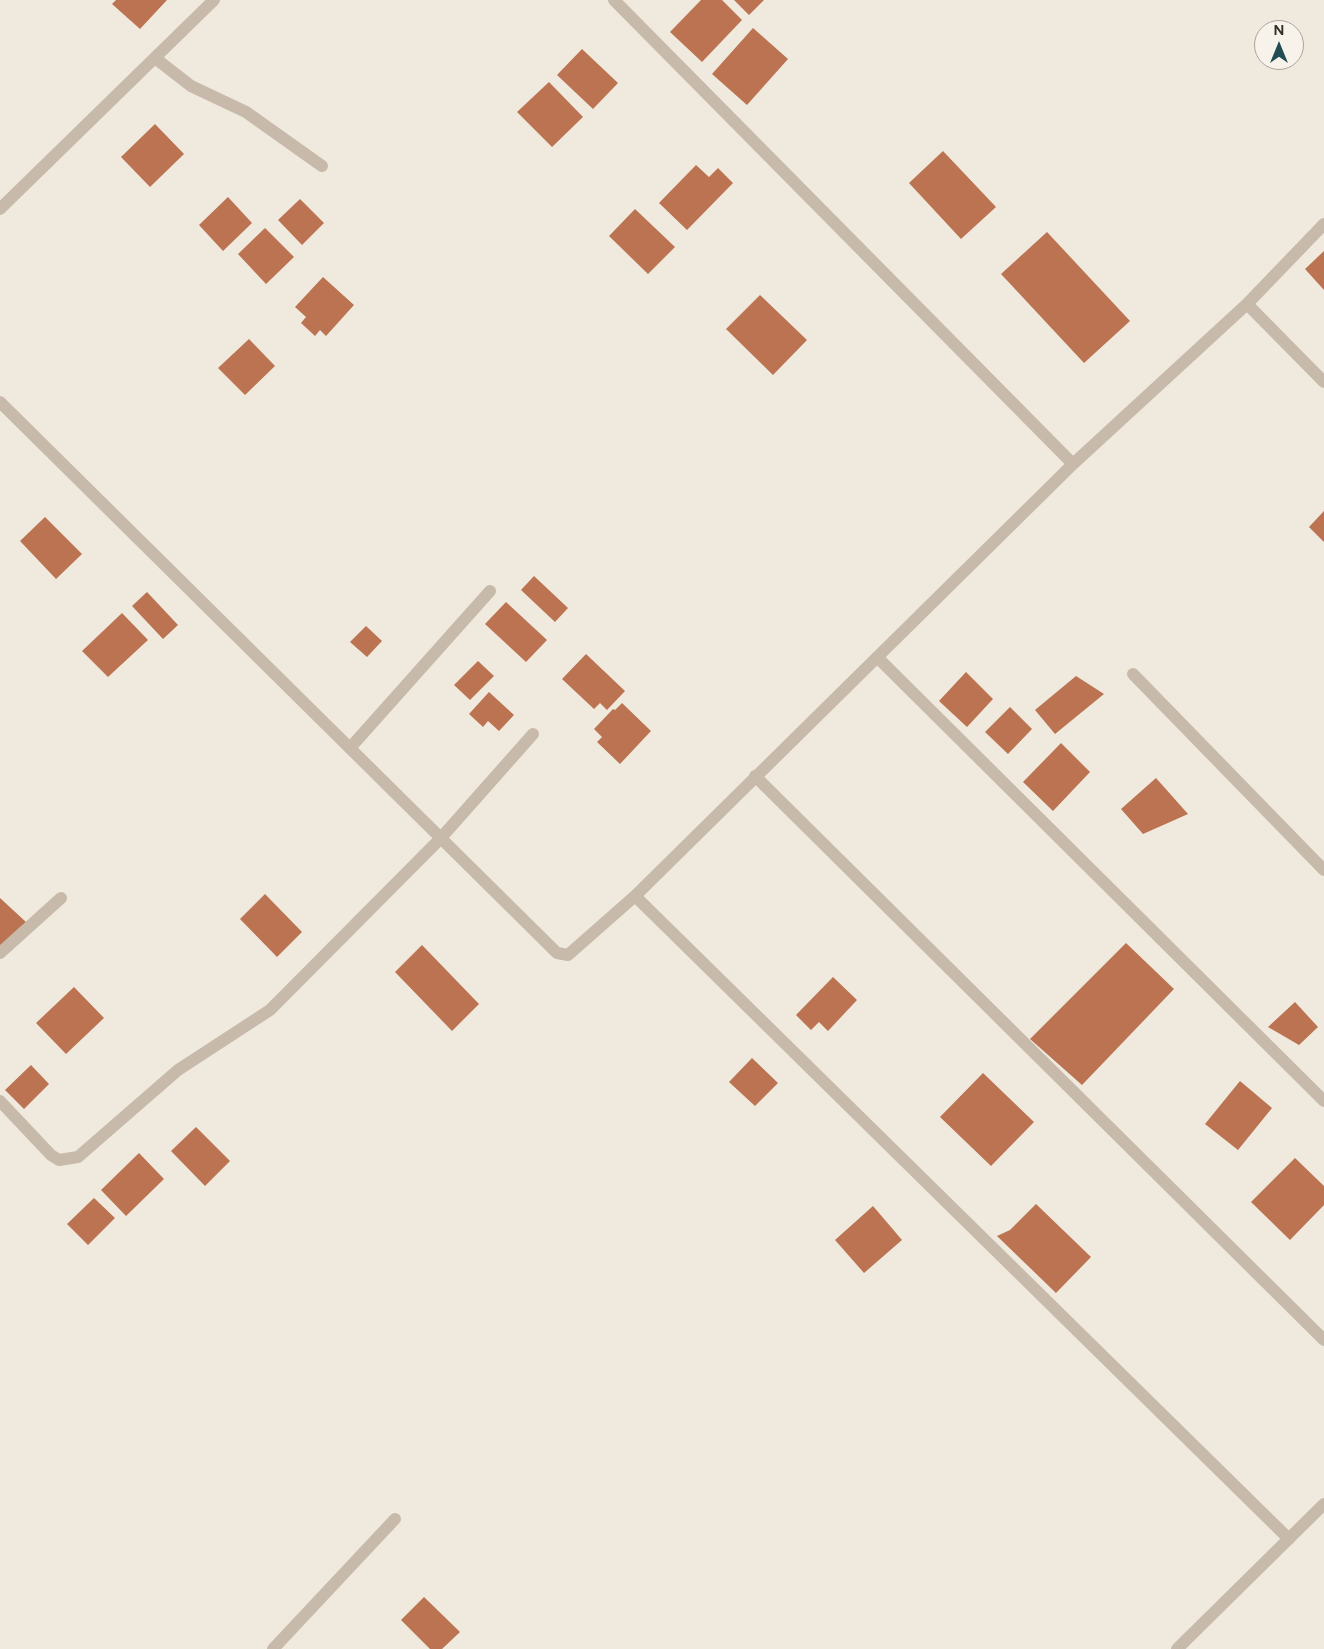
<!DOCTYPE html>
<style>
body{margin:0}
#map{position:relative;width:1324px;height:1649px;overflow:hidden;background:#f0e9de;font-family:Figtree,sans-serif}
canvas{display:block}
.north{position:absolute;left:1254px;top:20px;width:50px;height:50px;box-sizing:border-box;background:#f8f3ea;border:1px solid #aaa49d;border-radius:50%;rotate:0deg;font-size:14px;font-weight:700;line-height:20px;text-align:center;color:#352e29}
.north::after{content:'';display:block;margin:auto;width:18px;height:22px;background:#224c53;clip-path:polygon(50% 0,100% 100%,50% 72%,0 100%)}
</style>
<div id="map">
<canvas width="1324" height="1649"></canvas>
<div class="north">N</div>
</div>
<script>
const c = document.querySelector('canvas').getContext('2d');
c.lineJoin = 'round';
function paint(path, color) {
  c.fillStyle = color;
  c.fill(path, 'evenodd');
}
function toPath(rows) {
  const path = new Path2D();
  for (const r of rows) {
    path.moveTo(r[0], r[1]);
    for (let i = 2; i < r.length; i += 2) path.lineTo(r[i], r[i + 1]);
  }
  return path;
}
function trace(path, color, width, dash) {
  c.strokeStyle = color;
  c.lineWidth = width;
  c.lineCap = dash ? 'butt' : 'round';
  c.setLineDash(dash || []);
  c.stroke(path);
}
paint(toPath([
 [116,0,167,0,140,29,112,4],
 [701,0,722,0,742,20,702,62,670,32],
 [734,0,764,0,749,15],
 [753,28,788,59,747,105,712,74],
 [582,49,618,83,593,109,557,75],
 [549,82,583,117,552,147,517,112],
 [155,124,184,154,150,187,121,157],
 [943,151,996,207,961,239,909,183],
 [696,165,709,177,718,168,733,183,687,230,659,203],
 [228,197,252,223,223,251,199,225],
 [300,199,324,223,302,245,278,220],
 [635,209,675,247,648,274,609,236],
 [265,228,294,257,266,284,238,254],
 [1047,232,1130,321,1084,363,1001,274],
 [1324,251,1324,290,1305,269],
 [323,277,354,305,326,336,320,330,315,336,301,323,306,317,295,307],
 [760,295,807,340,773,375,726,329],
 [249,339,275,366,245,395,218,368],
 [1324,511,1324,542,1309,527],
 [45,517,82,554,56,579,20,541],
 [534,576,568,608,555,622,521,590],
 [147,592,178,625,163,639,132,606],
 [506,602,547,640,526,662,485,624],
 [122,613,148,640,108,677,82,651],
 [366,626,382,641,367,657,350,642],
 [586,654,625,691,607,710,600,703,594,709,562,679],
 [478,661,494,676,470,700,454,685],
 [966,672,993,699,967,727,939,701],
 [1076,676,1104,694,1055,734,1035,710],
 [489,692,514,715,499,731,488,721,483,727,469,714],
 [622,703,651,731,620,764,597,742,602,737,594,729,613,709,615,710],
 [1010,707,1032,729,1008,754,985,732],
 [1061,743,1090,772,1053,811,1023,782],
 [1156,778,1188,814,1143,834,1121,809],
 [265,894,302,932,277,957,240,919],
 [0,898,26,922,0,950],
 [1126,943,1174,989,1082,1085,1030,1039],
 [422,945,479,1004,452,1031,395,972],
 [833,977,857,1000,828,1031,819,1022,811,1030,796,1015],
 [74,987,104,1018,66,1054,36,1023],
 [1295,1002,1318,1027,1299,1045,1268,1027],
 [752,1058,778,1083,755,1106,729,1082],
 [31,1065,49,1084,24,1109,5,1090],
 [983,1073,1034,1122,991,1166,940,1117],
 [1240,1081,1272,1108,1238,1150,1205,1124],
 [196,1127,230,1161,205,1186,171,1151],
 [139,1153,164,1179,126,1216,101,1190],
 [1295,1158,1324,1186,1324,1205,1290,1240,1251,1202],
 [94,1198,115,1218,88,1245,67,1224],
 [1036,1204,1091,1257,1056,1293,997,1236,1010,1230],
 [873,1206,902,1240,864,1273,835,1240],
 [424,1597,460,1632,442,1649,430,1649,401,1620]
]), '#bb7351');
trace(toPath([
 [155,58,191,86,246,112,322,166],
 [350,748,490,591],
 [440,839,533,734],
 [0,953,61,898]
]), '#c7baaa', 12);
trace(toPath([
 [614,0,1073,464],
 [0,209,214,0],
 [1247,304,1324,382],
 [0,402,557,953,568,955,635,896,1073,464,1247,304,1324,224],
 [877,657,1324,1101],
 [1133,674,1324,870],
 [755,776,1324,1340],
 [635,896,1289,1539],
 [0,1101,51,1155,59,1160,78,1157,178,1070,270,1010,440,839],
 [273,1649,395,1519],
 [1177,1649,1324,1504]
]), '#c7baaa', 12);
</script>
